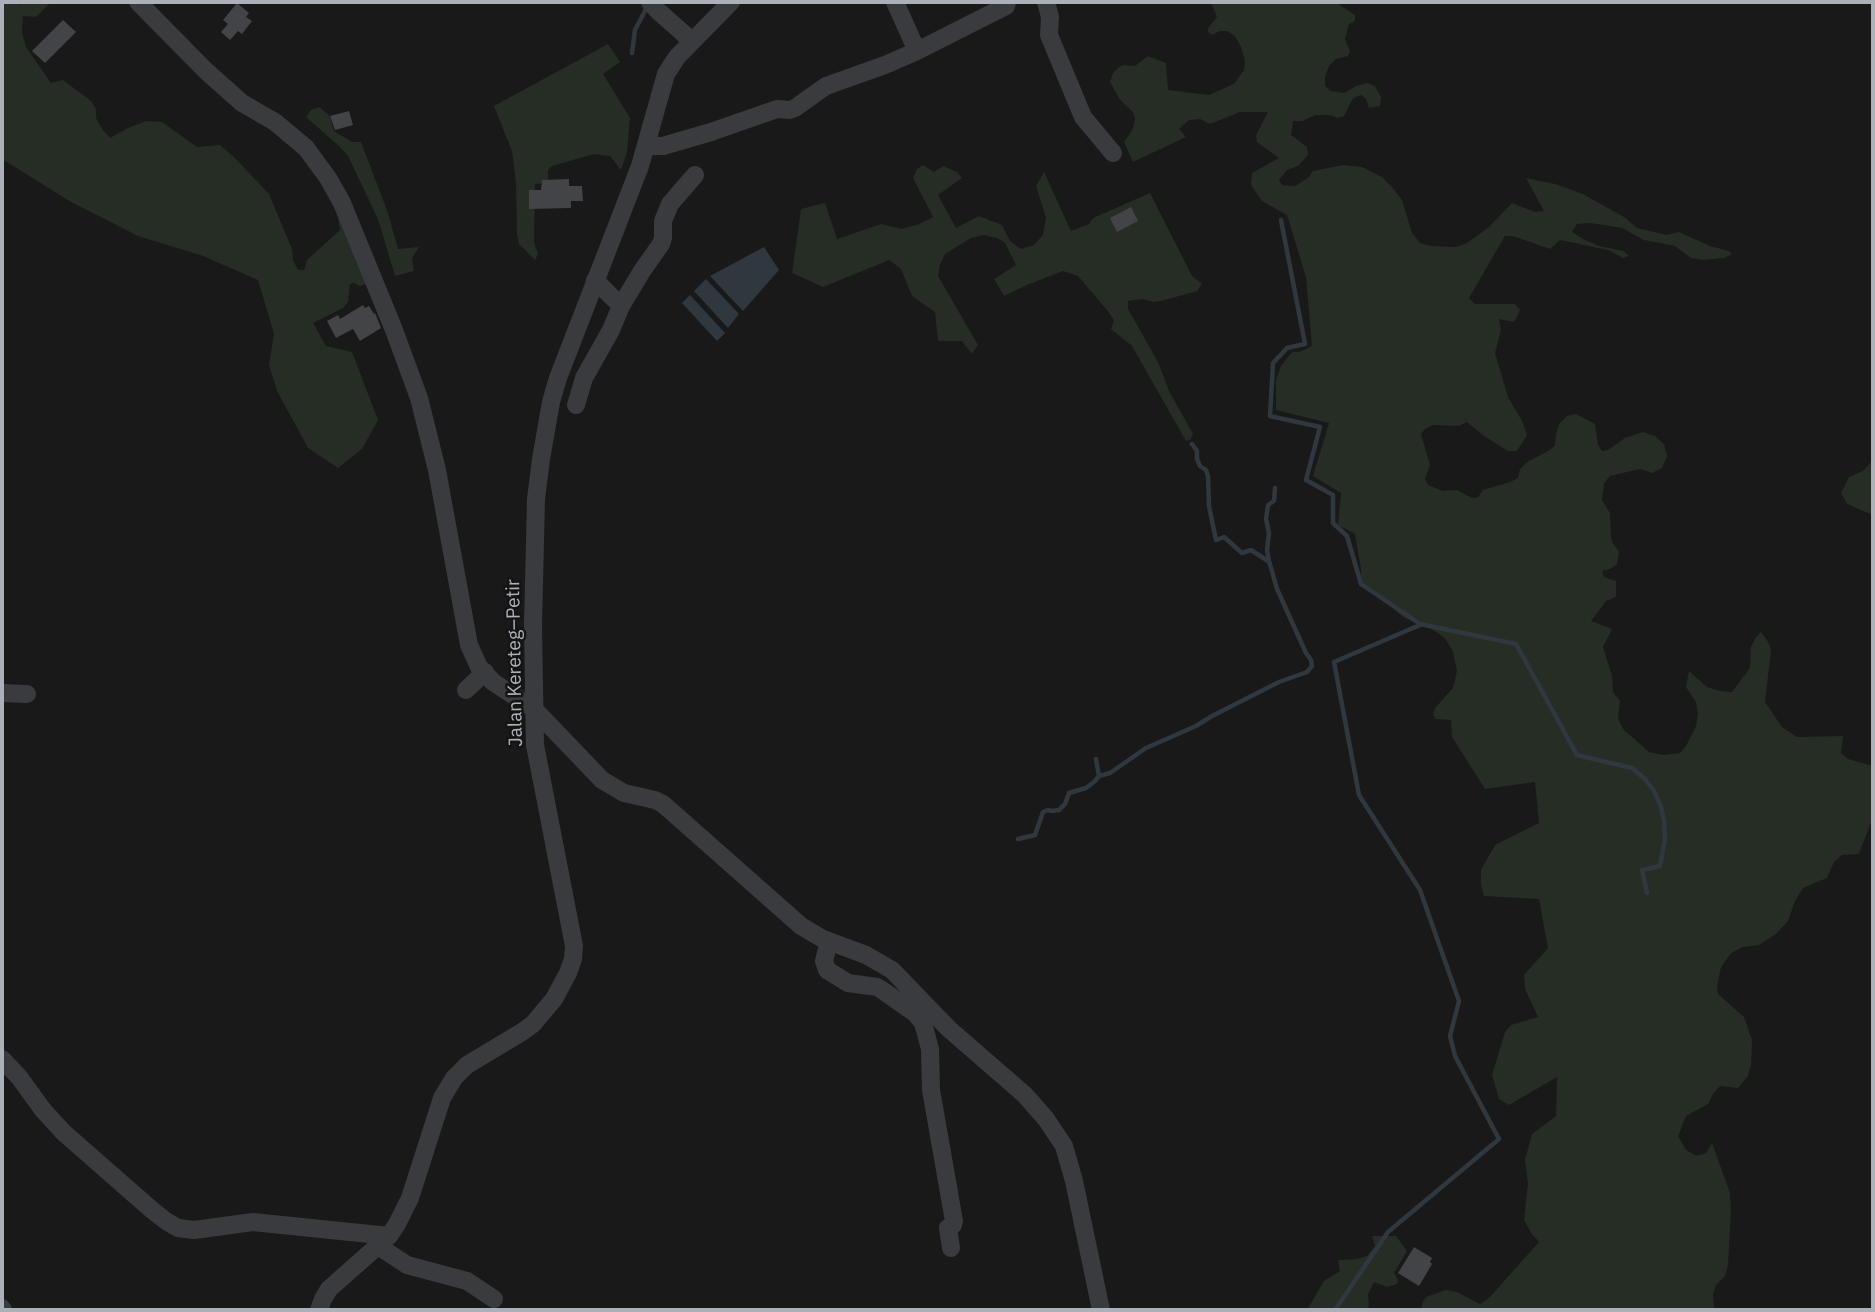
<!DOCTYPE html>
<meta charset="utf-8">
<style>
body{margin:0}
#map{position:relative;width:1875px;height:1312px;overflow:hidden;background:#19191a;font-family:"IBM Plex Sans",sans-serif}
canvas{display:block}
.frame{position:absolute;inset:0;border:4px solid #acb1b9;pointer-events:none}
</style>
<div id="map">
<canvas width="1875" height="1312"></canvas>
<div class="frame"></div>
</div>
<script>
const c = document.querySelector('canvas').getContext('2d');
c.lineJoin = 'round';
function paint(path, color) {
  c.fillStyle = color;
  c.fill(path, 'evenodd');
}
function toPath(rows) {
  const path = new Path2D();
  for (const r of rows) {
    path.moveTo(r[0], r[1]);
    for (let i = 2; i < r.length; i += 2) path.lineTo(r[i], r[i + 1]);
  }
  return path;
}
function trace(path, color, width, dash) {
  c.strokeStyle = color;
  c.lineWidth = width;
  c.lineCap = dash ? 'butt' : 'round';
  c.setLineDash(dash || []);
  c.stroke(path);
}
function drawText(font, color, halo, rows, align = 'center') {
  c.font = font + ' "IBM Plex Sans",sans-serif';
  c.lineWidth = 5;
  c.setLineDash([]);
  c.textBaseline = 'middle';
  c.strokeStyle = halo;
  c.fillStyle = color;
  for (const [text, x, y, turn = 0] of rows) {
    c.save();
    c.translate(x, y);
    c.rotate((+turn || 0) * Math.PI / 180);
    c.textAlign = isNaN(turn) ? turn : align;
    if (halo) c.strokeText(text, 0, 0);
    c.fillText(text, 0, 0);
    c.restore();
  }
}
paint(toPath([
 [2,2,16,2,21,6,18,2,51,2,36,17,23,16,22,32,26,47,51,83,63,80,91,101,96,109,96,118,102,129,110,138,128,128,146,121,162,122,197,147,220,145,234,157,269,194,292,249,293,260,298,270,304,270,307,260,340,230,337,213,318,173,280,135,296,133,329,164,347,193,362,229,369,283,360,286,354,283,350,284,348,302,343,308,313,323,326,346,352,352,378,420,362,449,338,468,308,448,277,391,269,365,274,334,258,280,203,256,138,236,71,202,2,159],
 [1211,2,1335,2,1355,15,1355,21,1349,24,1345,39,1350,51,1348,56,1336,59,1329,66,1325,77,1325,86,1331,91,1344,93,1356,86,1367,83,1375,86,1381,97,1380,106,1369,108,1366,99,1361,95,1353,98,1344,116,1337,118,1330,115,1316,115,1302,121,1293,121,1291,135,1307,147,1308,155,1298,166,1287,170,1279,180,1282,185,1295,186,1308,178,1313,171,1323,169,1344,165,1362,167,1382,177,1392,187,1402,200,1412,233,1420,243,1431,246,1456,247,1467,243,1489,227,1512,203,1535,212,1544,211,1526,178,1555,184,1583,194,1624,217,1637,228,1667,235,1679,232,1710,246,1729,251,1732,254,1724,258,1704,260,1691,258,1675,246,1644,240,1622,228,1590,223,1577,224,1572,232,1585,240,1599,246,1623,251,1629,256,1623,258,1608,250,1560,240,1550,249,1513,236,1505,236,1469,298,1475,304,1515,304,1520,310,1514,322,1499,319,1501,330,1495,353,1508,397,1522,421,1527,435,1517,451,1508,451,1484,436,1467,422,1459,426,1433,425,1425,429,1421,434,1430,465,1425,479,1428,485,1443,491,1457,490,1472,498,1478,497,1483,490,1510,482,1518,478,1520,469,1527,462,1550,450,1555,445,1556,434,1559,424,1567,416,1576,414,1595,424,1598,445,1602,451,1608,450,1625,438,1643,432,1655,436,1664,444,1667,456,1662,468,1652,473,1640,469,1610,476,1604,483,1602,500,1610,513,1611,538,1613,544,1619,551,1617,564,1610,569,1602,571,1604,577,1616,581,1616,597,1606,601,1591,621,1612,629,1603,647,1612,676,1613,692,1620,701,1618,718,1623,729,1649,752,1664,755,1680,753,1686,746,1696,726,1698,713,1696,702,1686,687,1689,671,1707,687,1720,691,1732,692,1750,668,1751,647,1756,637,1761,632,1767,640,1771,650,1765,702,1782,727,1797,737,1843,736,1841,753,1848,759,1873,766,1873,817,1859,854,1842,855,1834,862,1827,878,1803,888,1795,901,1788,921,1777,933,1759,945,1743,947,1731,953,1721,967,1717,987,1718,994,1744,1017,1752,1040,1751,1064,1748,1076,1738,1088,1720,1086,1713,1094,1708,1104,1686,1116,1678,1136,1686,1150,1697,1156,1706,1153,1712,1143,1730,1193,1731,1211,1728,1265,1725,1276,1716,1285,1713,1294,1714,1307,1717,1310,1421,1309,1423,1301,1426,1297,1446,1290,1457,1292,1480,1304,1489,1298,1539,1242,1531,1233,1524,1220,1528,1184,1525,1160,1532,1134,1556,1116,1557,1077,1509,1105,1499,1099,1492,1075,1505,1032,1511,1025,1538,1017,1525,989,1524,975,1548,948,1539,899,1484,896,1481,885,1481,870,1495,845,1539,823,1535,782,1485,789,1452,737,1451,720,1436,719,1433,715,1435,708,1453,688,1457,671,1453,652,1445,638,1433,630,1403,617,1384,600,1361,584,1361,569,1355,534,1338,525,1341,493,1313,476,1329,423,1276,410,1276,380,1281,366,1292,352,1299,352,1312,346,1306,277,1287,215,1262,201,1251,185,1252,173,1279,158,1257,142,1256,135,1268,112,1240,112,1210,124,1200,119,1189,120,1179,129,1186,137,1133,162,1124,142,1133,129,1135,118,1133,112,1120,100,1110,82,1113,73,1119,67,1123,65,1135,66,1148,56,1166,63,1168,90,1209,95,1234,84,1244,70,1245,61,1241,47,1235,36,1227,31,1220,31,1212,35,1208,32,1208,28,1217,17],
 [608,44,620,62,603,74,630,118,627,152,621,170,610,156,594,154,552,166,548,170,548,183,535,184,534,242,538,254,535,260,519,244,517,234,516,183,512,151,494,106],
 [319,107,329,115,334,131,352,142,361,142,388,213,398,249,419,247,412,258,414,271,395,276,378,219,348,156,340,147,306,117,311,110],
 [923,165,934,172,943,166,957,172,962,178,938,195,956,228,979,216,1002,225,1010,241,1021,249,1034,245,1043,235,1046,218,1036,186,1044,172,1071,231,1089,224,1093,218,1150,193,1192,276,1202,284,1197,291,1165,300,1154,302,1142,299,1128,301,1128,309,1158,362,1169,391,1193,434,1190,440,1186,441,1132,346,1111,329,1114,320,1107,310,1078,276,1063,271,1027,285,1004,296,994,279,1016,265,1005,243,997,238,983,235,971,238,945,254,940,265,938,276,978,345,972,354,962,341,938,341,935,312,912,296,901,269,889,260,823,287,792,273,801,209,825,203,837,239,881,224,902,229,919,224,933,217,913,178,917,169],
 [1873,460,1873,515,1847,504,1841,493,1849,477,1863,471],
 [1372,1236,1396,1236,1407,1251,1394,1273,1398,1280,1397,1284,1387,1287,1374,1282,1368,1294,1369,1307,1364,1310,1307,1310,1324,1281,1340,1271,1338,1260,1357,1259,1367,1256,1375,1246]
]), '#252d25');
paint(toPath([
 [764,247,779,270,743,311,710,276],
 [706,279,739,314,728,328,694,291],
 [690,295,725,333,717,341,682,303]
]), '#2f383e');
trace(toPath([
 [632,53,635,30,648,5],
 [1281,220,1305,344,1287,348,1273,363,1270,416,1320,427,1306,480,1333,495,1333,523,1347,536,1361,584,1420,624,1516,644,1577,755,1632,768,1645,779,1654,791,1661,807,1664,820,1665,839,1660,866,1642,870,1647,893],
 [1192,444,1197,451,1197,459,1200,466,1206,470,1208,476,1209,506,1216,540,1224,537,1242,553,1251,550,1268,561],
 [1099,776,1110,773,1146,748,1196,726,1212,716,1279,682,1307,672,1312,666,1311,660,1306,653,1277,589,1269,561,1267,550,1269,533,1266,519,1268,505,1274,501,1275,488],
 [1018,839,1035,835,1043,812,1048,810,1052,811,1059,810,1065,804,1069,793,1086,788,1094,782,1099,776,1096,759],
 [1335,1310,1388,1232,1499,1139,1455,1056,1450,1036,1459,1001,1420,890,1359,795,1334,662,1420,625]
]), '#2f383e', 4.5);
paint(toPath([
 [237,3,249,13,246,17,252,21,242,34,238,31,230,40,221,32,228,24,223,20],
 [63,20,76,32,45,63,32,51],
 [349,111,353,125,335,130,330,116],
 [569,179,569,186,582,186,583,201,571,201,571,208,529,209,529,190,541,190,542,180],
 [1131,207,1138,221,1117,232,1110,218],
 [363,305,365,308,369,306,374,314,375,313,381,328,360,341,353,329,336,338,327,321,338,315,340,319],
 [1414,1247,1432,1258,1430,1262,1432,1264,1419,1286,1398,1273]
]), '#434447');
trace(toPath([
 [138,2,205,70,242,103,275,122,306,148,328,178,342,203,394,330,419,398,437,470,469,645,479,667,493,682,534,709,602,780,624,793,655,800,663,804,801,926,823,939,866,955,892,970,949,1029,1025,1095,1046,1119,1064,1146,1074,1181,1101,1310],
 [650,2,658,11,692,41],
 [895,2,917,51],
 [1046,2,1050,17,1049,35,1083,117,1113,153],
 [646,146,663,146,711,132,777,109,790,110,795,108,826,86,885,65,917,51,1006,6,1007,2],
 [621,306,642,271,661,244,663,238,663,221,670,204,695,175],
 [576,405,584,378,611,330,621,306,595,280],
 [466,690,485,672],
 [2,693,27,694],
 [829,941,824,961,827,970,848,983,877,987,882,990,915,1013,923,1023,930,1049,931,1090,954,1221,953,1225,948,1228,951,1248],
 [2,1059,19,1077,43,1110,63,1132,152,1210,166,1221,178,1228,194,1230,253,1222,389,1236],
 [378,1246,407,1265,467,1281,494,1299],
 [2,1308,3,1310],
 [319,1310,323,1299,329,1289,389,1236,397,1224,410,1198,442,1098,454,1078,467,1065,522,1032,533,1024,554,999,568,973,573,959,574,946,535,745,533,625,536,499,541,459,551,402,558,378,640,166,666,74,677,57,731,2]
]), '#3a3b3f', 18);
drawText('19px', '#acb1b9', '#141415', [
 ["Jalan Kereteg–Petir",515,663,-91]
]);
</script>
